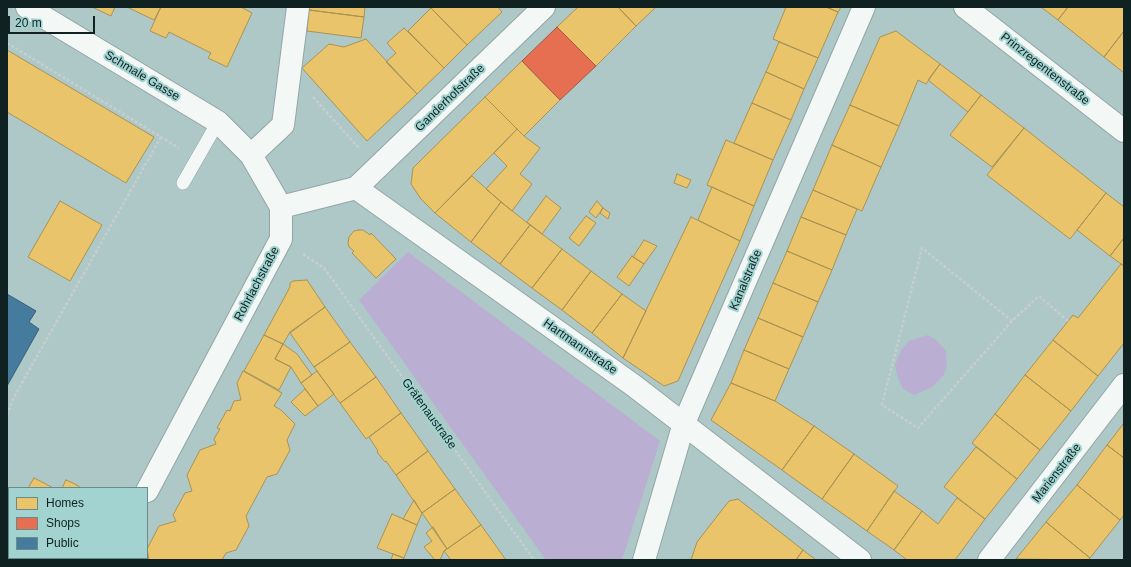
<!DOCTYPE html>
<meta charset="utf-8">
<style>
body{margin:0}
#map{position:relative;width:1131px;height:567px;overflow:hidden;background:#adc8c6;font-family:Arial,sans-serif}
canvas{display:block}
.frame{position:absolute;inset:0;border:8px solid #0f2221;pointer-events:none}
.legend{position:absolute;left:8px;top:487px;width:140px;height:72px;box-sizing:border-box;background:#a2d3d0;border:1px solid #678c8a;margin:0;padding:5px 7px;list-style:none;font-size:12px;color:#0f2221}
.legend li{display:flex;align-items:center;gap:8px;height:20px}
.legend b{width:20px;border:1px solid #678c8a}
.scale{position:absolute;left:8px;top:16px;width:87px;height:18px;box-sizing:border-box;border:2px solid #0f2221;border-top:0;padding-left:5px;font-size:12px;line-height:14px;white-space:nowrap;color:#0f2221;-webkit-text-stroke:3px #a2d3d0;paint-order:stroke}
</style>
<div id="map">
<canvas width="1131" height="567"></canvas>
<div class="frame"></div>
<ul class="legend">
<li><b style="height:11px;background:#e9c46a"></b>Homes</li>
<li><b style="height:11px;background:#e76f51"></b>Shops</li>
<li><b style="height:11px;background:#457b9d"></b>Public</li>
</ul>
<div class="scale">20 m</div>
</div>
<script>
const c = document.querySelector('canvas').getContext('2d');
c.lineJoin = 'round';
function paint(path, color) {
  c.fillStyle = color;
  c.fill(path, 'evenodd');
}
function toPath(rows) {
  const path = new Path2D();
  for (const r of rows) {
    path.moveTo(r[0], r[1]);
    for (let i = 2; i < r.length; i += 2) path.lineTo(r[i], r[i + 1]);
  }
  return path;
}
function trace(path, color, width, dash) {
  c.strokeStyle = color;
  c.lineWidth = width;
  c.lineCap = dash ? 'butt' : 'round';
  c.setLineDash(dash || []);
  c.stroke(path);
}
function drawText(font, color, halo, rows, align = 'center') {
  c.font = font + ' Arial,sans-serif';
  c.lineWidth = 4;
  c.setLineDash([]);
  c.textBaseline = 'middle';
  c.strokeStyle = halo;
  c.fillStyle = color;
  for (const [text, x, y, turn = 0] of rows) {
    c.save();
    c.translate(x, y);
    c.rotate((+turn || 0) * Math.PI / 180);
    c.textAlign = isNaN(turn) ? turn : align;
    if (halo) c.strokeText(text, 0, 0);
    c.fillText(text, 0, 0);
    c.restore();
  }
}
paint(toPath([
 [408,252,660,441,622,560,546,560,359,300],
 [928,335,936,340,946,351,947,364,944,375,932,387,914,395,903,389,897,375,895,365,901,350,909,341]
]), '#baafd2');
const homes = toPath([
 [92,7,115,7,111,16,92,7],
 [127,7,161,7,154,20,127,7],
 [161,7,241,7,252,13,227,67,208,58,211,53,169,32,166,38,150,31,161,7],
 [310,7,365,7,364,17,309,10,310,7],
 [432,7,498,7,502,12,467,45,431,8,432,7],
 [578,7,618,7,636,26,596,66,557,27,578,7],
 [618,7,656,7,636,26,618,7],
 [786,7,826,7,838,12,818,58,773,39,786,7],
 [826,7,841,7,838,12,826,7],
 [1041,7,1068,7,1058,20,1041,7],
 [1068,7,1124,7,1124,31,1104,57,1058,20,1068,7],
 [431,8,467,45,444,68,408,31,431,8],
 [309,10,364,17,361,38,307,31,309,10],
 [404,28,444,68,417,94,386,62,396,53,387,43,404,28],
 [896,31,940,64,926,84,918,80,899,126,850,105,880,37,896,31],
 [1124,31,1124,73,1104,57,1124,31],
 [366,39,417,94,367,141,302,68,329,44,344,47,366,39],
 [779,42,818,58,804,89,766,72,779,42],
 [7,50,154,137,126,183,7,112,7,50],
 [522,61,560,100,524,136,485,97,522,61],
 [940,64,981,95,968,112,928,80,940,64],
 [766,72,804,89,791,120,752,103,766,72],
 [981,95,1024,128,992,167,950,135,981,95],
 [485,97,517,129,435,213,421,199,411,184,413,168,485,97],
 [752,103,791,120,773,160,734,143,752,103],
 [850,105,899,126,881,167,832,145,850,105],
 [1024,128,1106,193,1070,239,987,175,1024,128],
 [517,129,524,136,540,148,520,174,532,184,512,211,486,189,507,166,494,153,517,129],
 [726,140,773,160,754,206,707,185,726,140],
 [832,145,881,167,862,211,813,190,832,145],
 [677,174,691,180,687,188,674,183,677,174],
 [472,176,501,202,471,242,435,213,472,176],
 [712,187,754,206,740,241,698,220,712,187],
 [813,190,857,209,846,235,801,217,813,190],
 [1106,193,1124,207,1124,238,1110,256,1077,230,1106,193],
 [546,196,561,208,542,234,527,222,546,196],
 [60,201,102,225,70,281,28,257,60,201],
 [597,201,603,208,596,218,589,212,597,201],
 [501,202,530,225,500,264,471,242,501,202],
 [603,208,610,213,608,219,600,213,603,208],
 [586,216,596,223,579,246,569,238,586,216],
 [691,217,740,241,678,381,664,386,623,358,691,217],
 [801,217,846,235,832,270,787,251,801,217],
 [530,225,562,249,532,288,500,264,530,225],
 [359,230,363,230,370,235,371,233,396,259,376,278,352,253,354,251,349,247,348,243,349,237,354,231,359,230],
 [1124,238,1124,266,1110,256,1124,238],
 [644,240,657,246,644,264,633,257,644,240],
 [562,249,591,271,562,310,532,288,562,249],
 [787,251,832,270,818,302,773,283,787,251],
 [632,256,644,264,629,286,617,277,632,256],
 [1121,264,1124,266,1124,343,1098,376,1053,340,1073,315,1078,318,1121,264],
 [591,271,622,294,592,333,562,310,591,271],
 [307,280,325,307,290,332,283,344,264,335,290,287,290,283,293,281,307,280],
 [773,283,818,302,803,337,758,318,773,283],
 [622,294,646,311,623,358,592,333,622,294],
 [325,307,350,342,314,367,290,333,325,307],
 [758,318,803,337,789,369,744,350,758,318],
 [264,335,283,344,275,359,291,367,279,390,244,371,264,335],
 [1053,340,1098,376,1071,411,1025,375,1053,340],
 [350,342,376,377,340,403,314,367,350,342],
 [283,344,297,354,312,375,301,383,291,367,275,359,283,344],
 [744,350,789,369,775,401,731,383,744,350],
 [243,371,282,393,274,406,281,410,295,424,287,440,290,450,277,474,267,477,246,516,249,526,236,550,226,553,222,560,149,560,147,549,159,526,176,521,173,515,185,493,192,491,187,475,200,450,216,444,214,439,220,429,217,428,227,410,230,411,234,401,241,400,237,383,243,371],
 [317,371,334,394,318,406,301,383,317,371],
 [1025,375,1071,411,1040,450,995,414,1025,375],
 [376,377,401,413,366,439,340,403,376,377],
 [731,383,775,401,814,426,782,470,711,420,731,383],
 [305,389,318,406,305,416,291,402,305,389],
 [401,413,428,451,396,475,386,461,385,462,377,452,378,451,369,437,401,413],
 [995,414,1040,450,1017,479,972,443,995,414],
 [1124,423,1124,458,1107,445,1124,423],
 [814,426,854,454,822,499,782,470,814,426],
 [1107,445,1124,458,1124,515,1120,520,1077,485,1107,445],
 [976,447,1017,479,985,519,944,487,976,447],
 [428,451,455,489,422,513,396,475,428,451],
 [854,454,898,486,867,531,822,499,854,454],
 [34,478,44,483,53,488,28,488,34,478],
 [66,480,75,484,81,488,62,488,66,480],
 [1077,485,1120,520,1090,558,1046,522,1077,485],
 [455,489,481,525,447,549,422,513,455,489],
 [894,491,922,511,894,550,867,531,894,491],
 [957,498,985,519,955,560,907,560,894,550,922,511,938,524,957,498],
 [738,499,803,550,796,560,691,560,697,542,729,501,738,499],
 [414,500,422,513,417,525,403,519,414,500],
 [7,501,9,502,9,523,7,522,7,501],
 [392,514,417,525,404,558,377,548,392,514],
 [1046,522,1090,558,1088,560,1016,559,1046,522],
 [481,525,506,560,451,560,444,551,481,525],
 [433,527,447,549,444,551,440,560,435,560,424,547,432,541,426,533,433,527],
 [803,550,816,560,796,560,803,550],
 [393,554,404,558,403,560,391,560,393,554],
 [64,558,83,558,82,560,68,560,64,558]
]);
paint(homes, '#e9c46a');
trace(homes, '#a89354', 1);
const shops = toPath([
 [557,27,596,66,560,100,522,61,557,27]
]);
paint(shops, '#e76f51');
trace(shops, '#a65843', 1);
const public = toPath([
 [7,294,36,311,29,322,39,329,7,386,7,294]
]);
paint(public, '#457b9d');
trace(public, '#356078', 1);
const lane = toPath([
 [183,183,218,122]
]);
const street = toPath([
 [27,7,218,122,251,155,281,207,281,239,147,491],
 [965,7,1124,131],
 [251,155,283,125,298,7],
 [356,188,544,7],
 [281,207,356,188,633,385,860,560],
 [7,548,9,549],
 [29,558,34,560],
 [110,560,111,558],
 [644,560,684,423,864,7],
 [989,560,1124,385]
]);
trace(lane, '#92a6a5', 14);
trace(street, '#92a6a5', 24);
trace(toPath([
 [7,43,179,148],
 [313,97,359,148],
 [303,254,324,268,534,560],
 [1012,321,922,248,882,405,918,428,1012,321,1039,296,1068,321],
 [7,415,14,397,161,137]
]), '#c6cece', 2.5, [3, 2]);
trace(lane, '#f3f7f6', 13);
trace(street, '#f3f7f6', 22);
drawText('12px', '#0f2221', '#a2d3d0', [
 ["Prinzregentenstraße",1045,69,38],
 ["Schmale Gasse",142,76,31],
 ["Ganderhofstraße",450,98,-44],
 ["Kanalstraße",746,280,-67],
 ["Rohrlachstraße",257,284,-62],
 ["Hartmannstraße",580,347,35],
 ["Gräfenaustraße",429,414,54],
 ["Marienstraße",1057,473,-52]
]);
</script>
